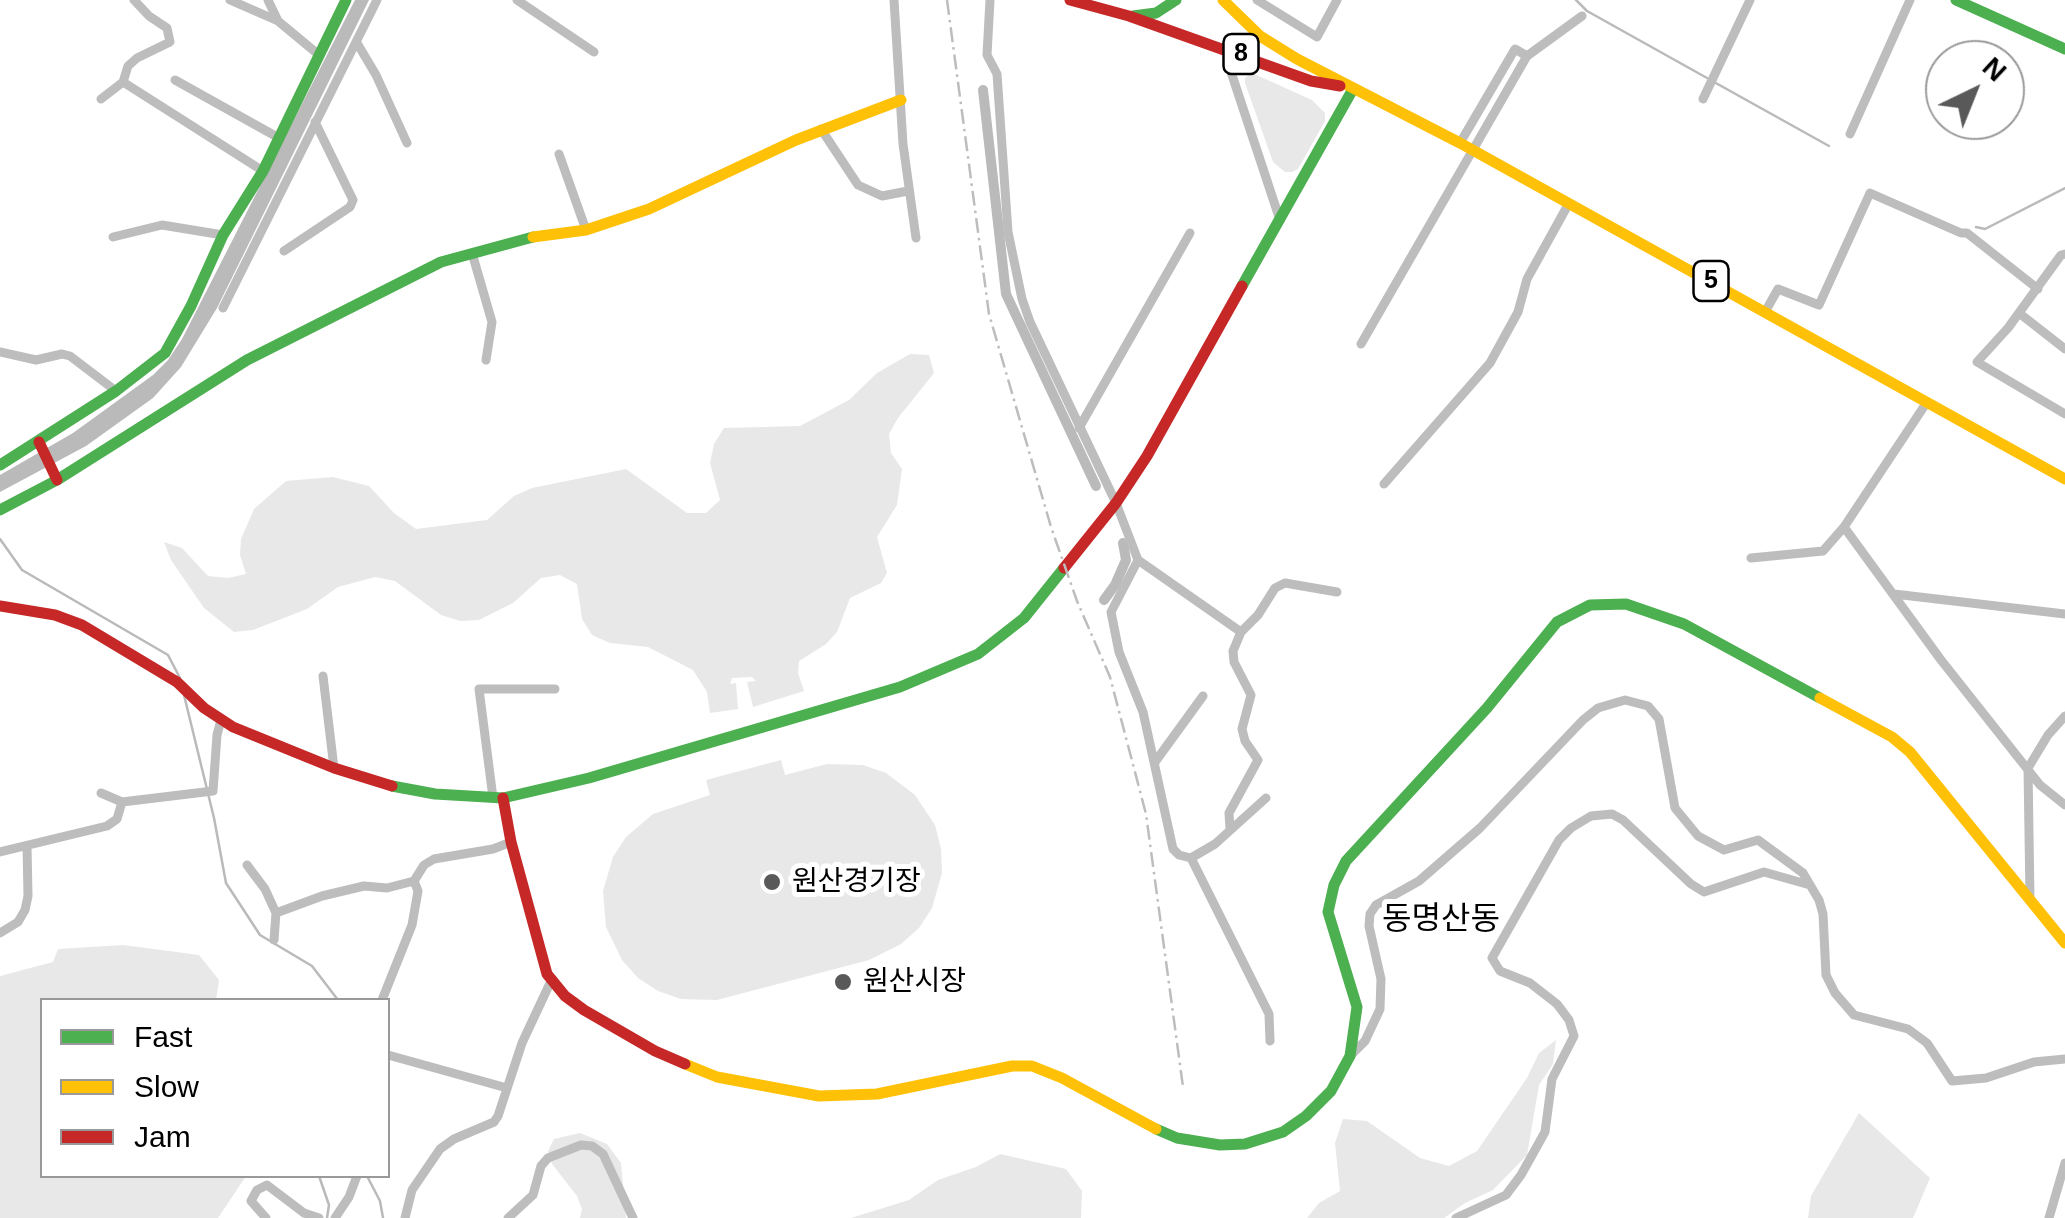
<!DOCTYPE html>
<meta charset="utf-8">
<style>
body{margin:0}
#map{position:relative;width:2065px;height:1218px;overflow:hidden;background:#fff;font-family:Helvetica,sans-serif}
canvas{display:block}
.legend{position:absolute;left:40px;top:998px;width:350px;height:180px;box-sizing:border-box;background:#fff;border:2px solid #999;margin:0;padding:12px 18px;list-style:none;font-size:30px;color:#000}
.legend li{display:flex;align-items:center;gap:20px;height:50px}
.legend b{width:50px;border:2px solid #999}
.north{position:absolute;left:1925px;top:40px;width:100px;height:100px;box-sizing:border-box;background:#fff;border:2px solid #999;border-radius:50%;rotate:43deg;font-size:28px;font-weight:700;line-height:40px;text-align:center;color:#000}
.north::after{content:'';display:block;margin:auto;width:35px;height:45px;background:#595959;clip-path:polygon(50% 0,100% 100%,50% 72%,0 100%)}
</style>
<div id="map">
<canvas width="2065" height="1218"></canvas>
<ul class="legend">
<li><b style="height:12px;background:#4caf50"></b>Fast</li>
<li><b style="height:12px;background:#ffc107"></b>Slow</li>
<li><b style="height:12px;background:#c62828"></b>Jam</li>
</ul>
<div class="north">N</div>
</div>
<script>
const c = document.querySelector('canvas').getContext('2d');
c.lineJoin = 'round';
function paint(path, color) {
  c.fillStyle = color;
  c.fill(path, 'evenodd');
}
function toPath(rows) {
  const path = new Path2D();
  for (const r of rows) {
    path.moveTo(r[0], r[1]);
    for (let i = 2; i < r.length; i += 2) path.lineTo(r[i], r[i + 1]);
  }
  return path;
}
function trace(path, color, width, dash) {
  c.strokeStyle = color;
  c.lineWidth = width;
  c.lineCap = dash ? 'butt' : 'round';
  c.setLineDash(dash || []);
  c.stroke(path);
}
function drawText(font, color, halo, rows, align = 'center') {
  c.font = font + ' Helvetica,"Noto Sans KR",sans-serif';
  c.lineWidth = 10;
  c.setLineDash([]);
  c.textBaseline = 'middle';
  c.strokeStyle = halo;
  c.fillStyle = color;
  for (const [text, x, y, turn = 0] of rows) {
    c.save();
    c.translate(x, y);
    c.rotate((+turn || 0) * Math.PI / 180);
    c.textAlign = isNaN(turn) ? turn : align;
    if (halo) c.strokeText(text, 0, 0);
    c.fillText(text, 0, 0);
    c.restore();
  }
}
paint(toPath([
 [1252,73,1312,100,1325,113,1325,121,1298,169,1292,172,1285,172,1273,162,1245,83,1245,78],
 [910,354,929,355,934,373,898,418,889,434,891,453,902,469,897,505,877,537,887,573,881,583,850,598,837,632,826,644,799,661,798,673,804,691,753,707,747,682,756,681,752,677,732,678,730,684,736,683,738,709,710,713,707,692,693,670,648,647,610,643,592,635,582,619,577,584,560,575,541,578,513,603,479,620,460,621,441,615,395,581,375,577,338,587,307,609,253,630,234,632,204,608,171,560,164,542,182,548,208,576,228,578,246,574,240,555,241,539,254,509,286,481,333,477,369,486,394,513,416,529,487,520,514,496,532,488,626,469,687,513,706,513,720,500,710,463,714,444,724,428,800,426,849,400,877,373],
 [781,760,785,775,827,764,863,765,886,773,915,795,935,825,941,849,942,873,932,908,919,928,901,944,869,960,717,1000,681,999,658,991,638,978,622,960,606,927,603,891,613,857,626,837,653,814,710,795,706,780],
 [123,945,199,955,219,980,216,1000,42,1000,42,1176,246,1176,218,1218,0,1218,0,976,53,962,58,949],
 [1556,1040,1553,1064,1539,1085,1527,1155,1493,1190,1465,1203,1444,1218,1307,1218,1319,1203,1340,1191,1335,1143,1343,1119,1367,1121,1420,1158,1449,1166,1477,1151,1527,1078,1539,1053],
 [1859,1113,1930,1178,1913,1218,1808,1218,1811,1196],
 [580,1133,607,1144,621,1163,626,1218,580,1218,582,1209,577,1196,552,1164,548,1151,554,1139],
 [1000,1154,1066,1169,1082,1191,1081,1218,851,1218,909,1200,938,1180,976,1167]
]), '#e8e8e8');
paint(toPath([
 [355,0,369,0,217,308,181,367,153,398,86,446,0,492,0,475,73,433,153,375,168,360,182,339]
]), '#bababa');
trace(toPath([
 [1576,0,1587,11,1707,78],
 [1714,82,1829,146],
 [1976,227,1985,229,2065,188],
 [0,539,22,570,168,655,180,678],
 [184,695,214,818,226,883,260,935,312,966,338,1000],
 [319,1176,329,1205,327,1218],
 [367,1176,380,1201,383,1218]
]), '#bababa', 2.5);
trace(toPath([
 [983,90,1006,294,1096,486],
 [1104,600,1115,585,1126,560,1123,543]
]), '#bababa', 10);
trace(toPath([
 [230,0,278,21,319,55],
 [268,0,278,21],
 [517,0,594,52],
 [894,0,903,144,916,238],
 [990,0,987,55,997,74,1008,232,1022,299,1030,322,1116,503,1138,560,1241,632],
 [1257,0,1317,37,1337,0],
 [357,43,376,75,407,143],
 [1230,50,1231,72,1280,220],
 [175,80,279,138],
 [123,82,263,171],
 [101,99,123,82,128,66,137,58,170,42,167,28,149,16,134,0],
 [1703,99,1750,0],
 [821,129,858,185,882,196,908,191],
 [1850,134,1910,0],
 [1460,143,1515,49,1527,56],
 [559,154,586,230],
 [113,237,162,225,223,235],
 [284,251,350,207,353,200,315,122],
 [472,253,492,322,486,360],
 [2065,254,2061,255,2008,328,1977,362,2065,414],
 [223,308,377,0],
 [1765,312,1778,289,1819,305,1870,193,1961,233,1967,233,2038,289],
 [2019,313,2065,349],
 [1361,344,1527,56,1582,16],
 [0,352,36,360,62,354,70,356,116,391],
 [1927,402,1844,527,1941,660,2040,785,2065,805],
 [1079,428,1190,233],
 [1384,484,1490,363,1518,312,1527,279,1569,203],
 [1751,558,1823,551,1844,527],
 [1138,560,1111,612,1119,652,1143,712,1173,849,1179,855,1191,858,1215,844,1266,798],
 [1894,594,2065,614],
 [323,676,334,768],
 [1155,762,1203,696],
 [101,793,122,802,213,791,217,735,221,720],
 [493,798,479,689,555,689],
 [1230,829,1229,813,1258,760,1245,741,1242,729,1251,695,1234,662,1233,651,1241,632,1258,615,1275,588,1285,583,1337,592],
 [0,852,107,826,117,819,122,802],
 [1191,858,1269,1014,1270,1041],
 [247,865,265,889,276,913,274,940],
 [2030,899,2028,768,2048,735,2065,716],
 [276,913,322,896,364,886,387,888,414,881,424,865,434,859,493,849,511,842],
 [0,933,18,922,25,910,28,896,27,846],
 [382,1000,412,925,418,891,414,881],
 [388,1055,507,1088],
 [1350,1056,1365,1041,1380,1009,1381,979,1369,926,1370,914,1376,905,1419,881,1480,828,1583,720,1598,708,1625,700,1648,706,1659,719,1675,808,1698,836,1724,850,1758,840,1803,873,1819,900,1823,914,1826,975,1835,993,1854,1015,1908,1029,1927,1043,1952,1081,1986,1078,2034,1062,2065,1059],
 [266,1218,251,1201,257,1190,267,1185,304,1213,319,1218],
 [335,1218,349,1197,357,1176],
 [405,1218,412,1190,440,1149,454,1139,494,1122,498,1116,522,1043,551,981],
 [508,1218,533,1195,541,1166,548,1158,581,1145,592,1146,603,1154,633,1218],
 [1456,1218,1506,1195,1521,1175,1545,1132,1552,1079,1574,1036,1569,1020,1557,1004,1530,983,1500,971,1492,958,1559,840,1571,828,1591,816,1612,814,1623,820,1691,884,1704,892,1764,872,1810,885],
 [2049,1218,2065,1163]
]), '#bdbdbd', 9);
trace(toPath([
 [1956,0,2065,49],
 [1133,16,1156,13,1176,0],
 [1242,286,1353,89],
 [0,465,116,391,165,353,191,306,223,235,263,171,346,0],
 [0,510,57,480,247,360,441,262,533,237],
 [392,786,435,794,503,798,589,778,900,687,978,654,1024,618,1064,568],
 [1156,1129,1177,1138,1220,1145,1245,1144,1283,1132,1306,1116,1331,1091,1350,1056,1357,1007,1328,912,1334,885,1346,861,1487,708,1557,622,1590,605,1626,604,1684,624,1820,698]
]), '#4caf50', 11);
trace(toPath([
 [1223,0,1260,36,1297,59,1460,143,2065,479],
 [533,237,586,230,649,209,796,140,901,100],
 [1820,698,1892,737,1910,752,2065,943],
 [685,1064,717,1077,819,1096,877,1094,1012,1066,1032,1066,1062,1078,1156,1129]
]), '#ffc107', 11);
trace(toPath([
 [1070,0,1129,16,1311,81,1340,86],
 [39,442,57,480],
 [1064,568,1116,503,1147,456,1242,286],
 [0,606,55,615,82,625,177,682,204,708,233,727,334,768,392,786],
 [503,798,511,842,547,974,565,996,584,1010,655,1051,685,1064]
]), '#c62828', 11);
trace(toPath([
 [947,0,989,314,1051,527,1077,601,1110,677,1146,814,1183,1087]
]), '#bdbdbd', 2.5, [15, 5, 2.5, 5]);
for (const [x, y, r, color] of [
 [772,882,10,"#595959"],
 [843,982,10,"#595959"]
]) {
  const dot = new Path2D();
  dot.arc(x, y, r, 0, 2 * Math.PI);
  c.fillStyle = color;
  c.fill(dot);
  trace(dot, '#fff', 4);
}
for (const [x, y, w] of [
 [1241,54,35],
 [1711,281,35]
]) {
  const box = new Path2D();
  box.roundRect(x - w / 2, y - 20, w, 40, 8);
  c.fillStyle = '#fff';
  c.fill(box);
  trace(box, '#000', 2.5);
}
drawText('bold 25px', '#000', null, [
 ["8",1241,54],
 ["5",1711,281]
]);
drawText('28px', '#000', '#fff', [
 ["원산경기장",792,882],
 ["원산시장",863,982]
], 'left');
drawText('32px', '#000', '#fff', [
 ["동명산동",1441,920]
]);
</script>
